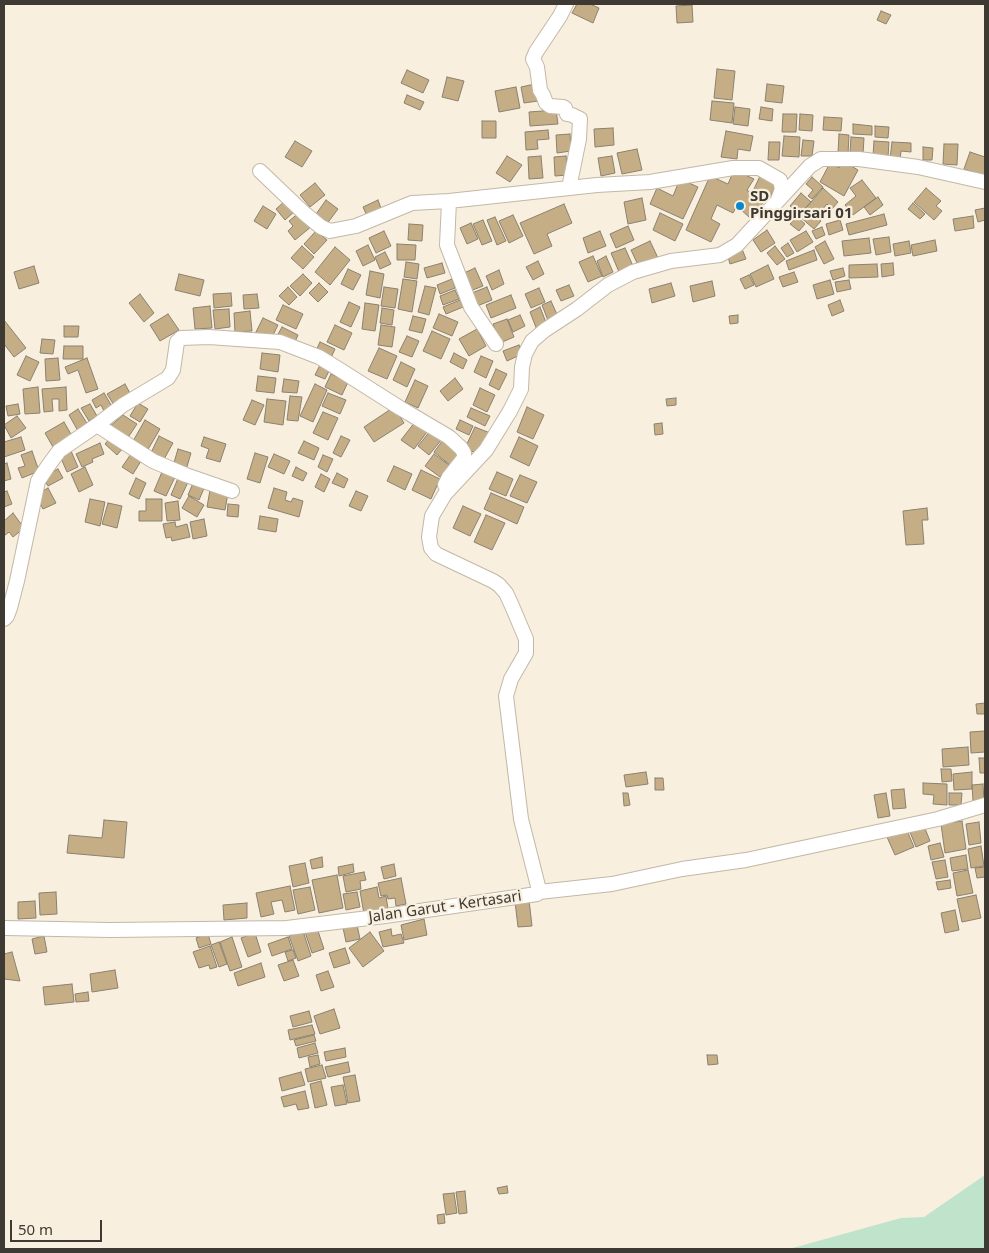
<!DOCTYPE html>
<style>
body{margin:0}
#map{position:relative;width:989px;height:1253px;overflow:hidden;background:#f9efde;font-family:"Noto Sans",sans-serif}
canvas{display:block}
.frame{position:absolute;inset:0;border:5px solid #3e3a33;pointer-events:none}
.scale{position:absolute;left:10px;top:1220px;width:92px;height:22px;box-sizing:border-box;border:2px solid #3e3a33;border-top:0;padding-left:6px;font-size:15px;line-height:18px;white-space:nowrap;color:#3e3a33;-webkit-text-stroke:4px #f9efde;paint-order:stroke}
</style>
<div id="map">
<canvas width="989" height="1253"></canvas>
<div class="frame"></div>
<div class="scale">50 m</div>
</div>
<script>
const c = document.querySelector('canvas').getContext('2d');
c.lineJoin = 'round';
function paint(path, color) {
  c.fillStyle = color;
  c.fill(path, 'evenodd');
}
function toPath(rows) {
  const path = new Path2D();
  for (const r of rows) {
    path.moveTo(r[0], r[1]);
    for (let i = 2; i < r.length; i += 2) path.lineTo(r[i], r[i + 1]);
  }
  return path;
}
function trace(path, color, width, dash) {
  c.strokeStyle = color;
  c.lineWidth = width;
  c.lineCap = dash ? 'butt' : 'round';
  c.setLineDash(dash || []);
  c.stroke(path);
}
function drawText(font, color, halo, rows, align = 'center') {
  c.font = font + ' "Noto Sans",sans-serif';
  c.lineWidth = 4.5;
  c.setLineDash([]);
  c.textBaseline = 'middle';
  c.strokeStyle = halo;
  c.fillStyle = color;
  for (const [text, x, y, turn = 0] of rows) {
    c.save();
    c.translate(x, y);
    c.rotate((+turn || 0) * Math.PI / 180);
    c.textAlign = isNaN(turn) ? turn : align;
    if (halo) c.strokeText(text, 0, 0);
    c.fillText(text, 0, 0);
    c.restore();
  }
}
paint(toPath([
 [985,1175,985,1249,789,1249,901,1218,924,1217]
]), '#c0e3cb');
const building = toPath([
 [577,4,590,4,599,8,593,23,572,13,577,4],
 [692,5,693,22,677,23,676,6,692,5],
 [881,11,891,15,886,24,877,20,881,11],
 [717,69,735,71,732,100,714,98,717,69],
 [407,70,429,80,423,93,401,83,407,70],
 [447,77,464,81,458,101,442,97,447,77],
 [535,84,538,101,524,103,521,87,535,84],
 [767,84,784,86,782,103,765,101,767,84],
 [516,87,520,108,499,112,495,91,516,87],
 [407,95,424,102,420,110,404,103,407,95],
 [712,101,734,103,732,123,710,120,712,101],
 [735,107,750,109,748,126,733,124,735,107],
 [761,107,773,109,772,121,759,119,761,107],
 [556,110,558,124,530,126,529,112,556,110],
 [783,114,797,114,796,132,782,132,783,114],
 [800,114,813,115,812,131,799,130,800,114],
 [824,117,842,118,841,131,823,130,824,117],
 [482,121,496,121,496,138,482,138,482,121],
 [853,124,872,126,872,135,853,134,853,124],
 [875,126,889,127,888,138,875,137,875,126],
 [613,128,614,145,595,147,594,129,613,128],
 [548,130,549,139,537,140,538,149,526,150,525,132,548,130],
 [726,131,753,136,750,151,738,149,737,159,721,157,726,131],
 [570,134,571,151,557,153,556,135,570,134],
 [839,134,849,135,848,154,838,153,839,134],
 [784,136,800,137,799,157,782,156,784,136],
 [851,137,864,138,863,154,850,153,851,137],
 [803,140,814,141,812,156,801,156,803,140],
 [295,141,312,151,302,167,285,157,295,141],
 [874,141,889,142,888,157,873,156,874,141],
 [769,142,780,142,779,160,768,160,769,142],
 [892,142,911,143,911,152,901,151,900,160,890,159,892,142],
 [944,144,958,144,957,165,943,164,944,144],
 [923,147,933,148,932,160,923,160,923,147],
 [637,149,642,170,622,174,617,153,637,149],
 [970,152,985,157,985,176,964,169,970,152],
 [507,156,522,165,510,182,496,173,507,156],
 [541,156,543,178,529,179,528,157,541,156],
 [566,156,568,175,555,176,554,157,566,156],
 [612,156,615,173,601,176,598,158,612,156],
 [843,161,858,170,844,196,820,182,830,163,839,168,843,161],
 [734,170,754,179,747,190,763,203,750,218,737,206,733,213,717,205,711,219,720,224,711,242,686,230,710,176,728,184,734,170],
 [761,174,778,182,770,197,754,189,761,174],
 [812,177,823,187,812,199,808,196,813,190,806,184,812,177],
 [680,179,698,187,683,219,650,204,657,188,673,196,680,179],
 [862,180,876,198,853,215,845,205,856,196,850,188,862,180],
 [315,183,325,195,310,207,300,195,315,183],
 [823,188,838,202,832,209,827,204,816,217,821,221,814,229,799,216,823,188],
 [926,188,941,201,936,206,942,211,934,220,914,202,926,188],
 [801,193,811,202,800,214,790,206,801,193],
 [878,197,883,205,870,215,864,207,878,197],
 [642,198,646,220,628,224,624,202,642,198],
 [286,200,295,211,285,220,276,209,286,200],
 [326,200,338,209,326,225,314,217,326,200],
 [378,200,382,211,368,218,363,207,378,200],
 [913,203,925,214,920,219,908,209,913,203],
 [564,204,572,223,547,234,552,246,534,254,520,223,564,204],
 [263,206,276,214,267,229,254,221,263,206],
 [985,208,985,220,978,222,975,210,985,208],
 [300,212,312,226,295,240,288,231,293,226,289,221,300,212],
 [660,213,683,224,675,241,653,230,660,213],
 [884,214,887,225,849,235,846,224,884,214],
 [513,215,523,236,509,243,499,221,513,215],
 [973,216,974,228,955,231,953,219,973,216],
 [495,217,506,241,497,245,487,220,495,217],
 [797,217,805,224,799,231,790,224,797,217],
 [483,220,492,241,482,245,473,224,483,220],
 [840,220,843,230,829,235,826,224,840,220],
 [471,223,478,239,467,244,460,228,471,223],
 [409,224,423,225,422,241,408,240,409,224],
 [628,226,634,240,616,248,610,234,628,226],
 [822,227,825,235,816,239,812,231,822,227],
 [767,230,775,243,761,252,753,240,767,230],
 [316,231,327,240,314,254,304,244,316,231],
 [384,231,391,246,376,253,369,238,384,231],
 [600,231,606,246,588,253,583,238,600,231],
 [806,231,813,242,797,252,790,240,806,231],
 [889,237,891,252,876,255,873,239,889,237],
 [869,238,871,253,844,256,842,241,869,238],
 [935,240,937,251,913,256,911,245,935,240],
 [650,241,658,258,639,267,631,250,650,241],
 [825,241,834,259,824,264,815,247,825,241],
 [909,241,911,253,895,256,893,244,909,241],
 [788,243,794,253,787,257,781,248,788,243],
 [397,244,416,245,415,260,397,260,397,244],
 [368,245,375,260,363,266,356,251,368,245],
 [302,246,314,257,303,269,291,258,302,246],
 [775,246,785,259,777,265,767,253,775,246],
 [335,247,350,260,330,285,315,272,335,247],
 [625,248,633,266,619,272,611,253,625,248],
 [742,249,746,259,730,264,727,253,742,249],
 [814,250,817,260,789,270,786,261,814,250],
 [385,252,391,264,380,269,375,257,385,252],
 [593,256,602,276,588,282,579,262,593,256],
 [606,256,613,272,603,277,597,261,606,256],
 [538,261,544,274,533,280,526,267,538,261],
 [406,262,419,264,417,279,404,277,406,262],
 [442,263,445,273,427,278,424,268,442,263],
 [893,263,894,275,882,277,881,264,893,263],
 [877,264,878,277,849,278,849,265,877,264],
 [768,265,774,279,756,287,750,274,768,265],
 [34,266,39,283,19,289,14,272,34,266],
 [475,268,483,286,470,291,462,274,475,268],
 [843,268,845,276,833,280,830,271,843,268],
 [348,269,361,275,353,290,341,284,348,269],
 [499,270,504,284,492,290,486,276,499,270],
 [370,271,384,274,380,298,366,295,370,271],
 [794,272,798,282,783,287,779,277,794,272],
 [179,274,204,280,200,296,175,290,179,274],
 [303,274,312,283,300,296,290,286,303,274],
 [749,275,754,285,745,289,740,279,749,275],
 [403,279,417,281,412,312,398,309,403,279],
 [452,279,455,288,440,294,437,285,452,279],
 [830,280,834,294,817,299,813,285,830,280],
 [849,280,851,289,837,292,835,282,849,280],
 [712,281,715,296,693,302,690,286,712,281],
 [319,283,328,292,318,302,309,293,319,283],
 [671,283,675,296,652,303,649,289,671,283],
 [569,285,574,296,561,301,556,290,569,285],
 [425,286,436,288,429,315,418,312,425,286],
 [288,287,297,297,289,305,279,296,288,287],
 [384,287,398,289,395,308,381,306,384,287],
 [487,287,492,300,477,306,472,293,487,287],
 [539,288,545,302,531,308,525,294,539,288],
 [455,290,459,299,443,305,440,296,455,290],
 [231,293,232,306,214,308,213,294,231,293],
 [140,294,154,313,144,322,129,303,140,294],
 [257,294,259,308,244,309,243,295,257,294],
 [511,295,516,308,491,318,486,305,511,295],
 [460,300,463,307,446,314,443,307,460,300],
 [840,300,844,311,832,316,828,305,840,300],
 [551,301,559,319,549,323,542,305,551,301],
 [349,302,360,307,351,327,340,322,349,302],
 [365,303,379,305,375,331,362,329,365,303],
 [283,305,303,314,296,329,276,320,283,305],
 [210,306,212,328,195,329,193,308,210,306],
 [540,307,547,325,537,330,530,312,540,307],
 [382,308,394,310,392,325,380,323,382,308],
 [229,309,230,327,215,329,213,310,229,309],
 [250,311,252,331,235,332,234,313,250,311],
 [168,314,179,330,160,341,150,325,168,314],
 [439,314,458,322,452,336,433,328,439,314],
 [520,315,525,326,513,332,508,320,520,315],
 [738,315,738,323,730,324,729,316,738,315],
 [413,316,426,319,422,333,409,330,413,316],
 [263,318,278,325,270,341,255,334,263,318],
 [507,319,514,337,500,343,493,324,507,319],
 [4,320,26,348,14,357,4,344,4,320],
 [335,325,352,333,344,350,327,342,335,325],
 [381,325,395,327,392,347,378,345,381,325],
 [64,326,79,326,78,337,64,337,64,326],
 [282,327,298,335,294,344,277,336,282,327],
 [477,329,486,346,469,356,459,339,477,329],
 [432,331,450,339,441,359,423,351,432,331],
 [407,336,419,341,412,357,399,352,407,336],
 [42,339,55,340,53,354,40,353,42,339],
 [320,342,335,349,330,360,315,353,320,342],
 [519,345,522,354,507,361,503,351,519,345],
 [64,346,83,346,83,359,63,359,64,346],
 [379,348,397,356,387,379,368,371,379,348],
 [262,353,280,355,278,372,260,369,262,353],
 [454,353,467,360,463,369,450,362,454,353],
 [26,356,39,362,30,381,17,375,26,356],
 [481,356,493,361,486,378,474,372,481,356],
 [58,358,60,380,46,381,45,359,58,358],
 [87,358,98,389,86,393,78,370,68,374,65,367,87,358],
 [401,362,415,369,407,387,393,380,401,362],
 [320,365,330,369,325,379,315,375,320,365],
 [496,369,507,374,499,390,489,385,496,369],
 [331,374,348,382,342,395,325,387,331,374],
 [258,376,276,378,274,393,256,391,258,376],
 [455,378,463,389,448,401,440,391,455,378],
 [284,379,299,381,297,393,282,392,284,379],
 [415,380,428,386,418,408,405,402,415,380],
 [125,384,131,395,114,405,107,394,125,384],
 [315,384,327,390,313,422,300,416,315,384],
 [38,387,40,413,25,414,23,389,38,387],
 [66,387,67,410,59,411,59,399,52,399,53,411,44,412,42,389,66,387],
 [480,388,495,395,487,412,473,405,480,388],
 [104,393,113,408,105,413,101,405,96,408,92,400,104,393],
 [328,393,346,400,340,414,322,406,328,393],
 [290,396,302,397,298,421,287,420,290,396],
 [676,398,676,405,667,406,666,399,676,398],
 [267,399,286,401,283,425,264,422,267,399],
 [252,400,264,405,255,425,243,420,252,400],
 [138,403,148,409,140,422,130,416,138,403],
 [18,404,20,414,8,416,6,406,18,404],
 [90,404,97,416,89,421,81,408,90,404],
 [394,407,404,423,374,442,364,427,394,407],
 [527,407,544,415,533,439,517,432,527,407],
 [471,408,490,416,485,426,467,417,471,408],
 [78,409,88,425,78,431,69,415,78,409],
 [323,412,338,418,328,440,313,433,323,412],
 [123,415,137,424,127,439,109,427,123,415],
 [17,416,26,428,11,438,4,425,17,416],
 [145,420,160,429,147,451,132,443,145,420],
 [460,420,473,426,469,435,456,429,460,420],
 [64,422,72,436,53,447,45,433,64,422],
 [415,422,427,432,414,449,401,440,415,422],
 [662,423,663,434,655,435,654,424,662,423],
 [475,427,490,433,480,455,465,448,475,427],
 [431,430,442,439,429,455,418,446,431,430],
 [159,436,173,443,163,461,150,455,159,436],
 [341,436,350,440,341,457,333,453,341,436],
 [21,437,25,450,4,457,4,442,21,437],
 [111,437,123,448,117,455,105,444,111,437],
 [204,437,226,444,220,462,206,458,209,449,201,446,204,437],
 [519,437,538,446,529,466,510,457,519,437],
 [443,440,459,453,450,465,434,452,443,440],
 [304,441,319,448,314,460,298,453,304,441],
 [100,443,104,454,92,459,93,462,82,467,76,454,100,443],
 [178,449,191,453,186,470,173,466,178,449],
 [32,451,39,471,22,478,18,468,25,466,21,455,32,451],
 [71,451,78,467,67,472,60,456,71,451],
 [255,453,268,457,260,483,247,479,255,453],
 [131,454,141,461,133,474,122,467,131,454],
 [274,454,290,461,284,474,268,467,274,454],
 [434,454,449,465,440,477,425,466,434,454],
 [323,455,333,459,327,472,318,467,323,455],
 [7,463,11,479,4,481,4,464,7,463],
 [394,466,412,474,405,490,387,481,394,466],
 [85,467,93,485,79,492,71,474,85,467],
 [296,467,307,473,303,481,292,476,296,467],
 [58,469,63,478,48,486,43,477,58,469],
 [421,470,440,479,431,499,412,490,421,470],
 [162,472,175,477,166,496,154,491,162,472],
 [497,472,513,479,506,496,489,489,497,472],
 [337,473,348,479,344,488,332,483,337,473],
 [321,474,330,479,324,492,315,487,321,474],
 [520,475,537,482,527,503,510,496,520,475],
 [179,476,189,480,180,499,171,495,179,476],
 [136,478,146,483,139,499,129,494,136,478],
 [194,481,205,486,199,500,188,495,194,481],
 [48,488,56,503,43,509,36,495,48,488],
 [274,488,287,492,285,500,291,502,293,498,303,501,299,517,268,508,274,488],
 [210,490,228,493,225,510,207,507,210,490],
 [7,491,12,504,4,507,4,492,7,491],
 [356,491,368,496,361,511,349,506,356,491],
 [491,493,524,507,517,524,484,509,491,493],
 [189,496,204,505,197,517,182,508,189,496],
 [90,499,105,502,100,526,85,522,90,499],
 [146,499,162,499,162,521,139,521,139,511,146,511,146,499],
 [178,501,180,520,167,521,165,503,178,501],
 [108,503,122,506,117,528,102,524,108,503],
 [228,504,239,505,238,517,227,516,228,504],
 [463,506,481,514,470,536,453,528,463,506],
 [927,508,928,520,922,520,924,544,906,545,903,511,927,508],
 [13,513,24,528,13,537,9,532,4,536,4,521,13,513],
 [486,515,505,523,492,550,474,542,486,515],
 [260,516,278,519,276,532,258,529,260,516],
 [204,519,207,536,193,539,190,522,204,519],
 [175,522,176,527,187,524,190,537,172,541,171,537,166,538,163,524,175,522],
 [985,703,985,714,977,714,976,704,985,703],
 [985,731,985,752,971,753,970,732,985,731],
 [968,747,969,765,943,767,942,749,968,747],
 [979,758,985,758,985,773,980,773,979,758],
 [941,769,951,769,952,781,942,782,941,769],
 [646,772,648,784,626,787,624,775,646,772],
 [972,772,972,789,954,790,953,774,972,772],
 [655,778,663,778,664,790,655,790,655,778],
 [923,783,947,784,947,805,933,804,934,795,923,794,923,783],
 [983,784,984,801,973,801,972,785,983,784],
 [904,789,906,808,893,809,891,790,904,789],
 [623,793,628,793,630,805,624,806,623,793],
 [886,793,890,816,878,818,874,795,886,793],
 [949,793,962,793,961,805,949,805,949,793],
 [104,820,127,822,124,858,67,853,69,835,102,838,104,820],
 [962,821,966,849,945,853,941,824,962,821],
 [979,822,981,843,969,845,966,824,979,822],
 [924,826,930,841,916,847,910,832,924,826],
 [906,828,914,847,895,855,887,837,906,828],
 [940,843,944,857,931,860,928,846,940,843],
 [981,846,984,866,971,868,968,849,981,846],
 [966,855,968,869,952,871,950,858,966,855],
 [322,857,323,867,312,869,310,860,322,857],
 [945,860,948,877,936,879,932,862,945,860],
 [305,863,309,883,293,887,289,866,305,863],
 [353,864,354,872,339,876,338,867,353,864],
 [394,864,396,876,384,879,381,867,394,864],
 [985,867,985,877,977,878,975,868,985,867],
 [968,870,973,893,957,896,953,873,968,870],
 [364,872,366,880,360,881,361,889,346,892,343,876,364,872],
 [337,875,343,908,319,913,312,880,337,875],
 [401,878,406,904,396,906,395,898,388,899,387,895,381,896,378,883,401,878],
 [950,880,951,888,938,890,936,882,950,880],
 [290,886,295,910,285,912,282,900,271,902,274,914,261,917,256,893,290,886],
 [310,887,315,910,298,914,293,890,310,887],
 [377,887,379,898,386,896,388,909,364,914,360,891,377,887],
 [56,892,57,914,40,915,39,893,56,892],
 [357,892,360,907,346,910,343,894,357,892],
 [976,895,981,918,962,922,957,899,976,895],
 [529,900,532,926,518,927,515,902,529,900],
 [35,901,36,918,18,919,18,902,35,901],
 [247,903,247,918,224,920,223,905,247,903],
 [955,910,959,930,945,933,941,913,955,910],
 [424,919,427,935,404,940,401,925,424,919],
 [356,920,360,939,346,942,342,923,356,920],
 [317,928,324,949,312,953,305,932,317,928],
 [391,929,392,936,401,934,404,943,383,947,379,932,391,929],
 [303,931,311,956,298,961,289,936,303,931],
 [370,932,384,951,363,967,349,948,370,932],
 [255,933,261,952,248,957,241,938,255,933],
 [208,934,211,944,199,948,196,938,208,934],
 [44,936,47,952,35,954,32,939,44,936],
 [232,937,242,967,230,971,220,942,232,937],
 [288,937,292,949,272,956,268,944,288,937],
 [219,942,227,964,219,967,211,945,219,942],
 [210,946,217,967,210,969,209,965,199,968,193,952,210,946],
 [345,948,350,963,334,968,329,953,345,948],
 [293,950,296,958,288,961,285,952,293,950],
 [12,952,20,981,4,979,4,954,12,952],
 [293,960,299,976,284,981,278,965,293,960],
 [261,963,265,977,238,986,234,973,261,963],
 [115,970,118,988,92,992,90,974,115,970],
 [328,971,334,987,321,991,316,975,328,971],
 [72,984,74,1002,45,1005,43,987,72,984],
 [88,992,89,1001,76,1002,75,994,88,992],
 [334,1009,340,1028,320,1034,314,1016,334,1009],
 [309,1011,312,1022,293,1027,290,1016,309,1011],
 [312,1025,315,1034,290,1040,288,1030,312,1025],
 [314,1035,316,1041,296,1046,294,1040,314,1035],
 [315,1043,318,1053,299,1058,297,1048,315,1043],
 [345,1048,346,1057,326,1061,324,1052,345,1048],
 [318,1055,320,1064,310,1067,308,1057,318,1055],
 [707,1055,717,1055,718,1064,708,1065,707,1055],
 [348,1062,350,1072,328,1077,325,1067,348,1062],
 [322,1065,326,1078,308,1082,305,1069,322,1065],
 [301,1072,305,1085,282,1091,279,1078,301,1072],
 [355,1075,360,1101,348,1103,343,1077,355,1075],
 [321,1081,327,1105,315,1108,310,1084,321,1081],
 [343,1085,347,1104,335,1106,331,1087,343,1085],
 [305,1091,309,1108,298,1110,296,1104,284,1107,281,1097,305,1091],
 [507,1186,508,1193,499,1194,497,1188,507,1186],
 [465,1191,467,1213,459,1214,456,1192,465,1191],
 [454,1193,457,1213,446,1215,443,1194,454,1193],
 [444,1214,445,1223,438,1224,437,1215,444,1214]
]);
paint(building, '#c5ae85');
trace(building, '#8a8171', 1);
const minor = toPath([
 [566,4,560,16,536,52,533,59,537,67,540,90,543,95,546,103,550,106,563,107,565,108,567,114,572,115,580,119,579,139,569,188],
 [260,171,304,213,321,227,330,231,356,226,412,203,449,201,597,185,650,182,733,168,759,168,780,180,782,189,778,200],
 [449,201,447,245,471,307,496,344],
 [97,425,153,461,186,475,232,491],
 [4,619,7,616,10,608,17,581,38,481,48,466,59,451,97,425,123,405,168,378,173,370,177,342,181,338,209,337,280,342,319,357,337,368,400,408,449,437,461,448,464,453,464,458,449,477,445,485],
 [539,892,612,884,682,869,746,860,938,819,985,805],
 [4,928,110,930,287,928,385,916,537,894,539,890,521,819,506,696,511,679,526,653,526,639,512,606,506,593,499,585,493,581,436,554,431,548,429,537,432,516,445,494,486,450,510,411,521,389,522,367,525,354,532,341,545,330,577,309,608,285,633,272,671,261,720,255,737,245,810,166,821,159,859,159,918,167,985,182]
]);
trace(minor, '#c1b8a7', 16);
trace(minor, '#fff', 14);
for (const [x, y, r, color] of [
 [740,206,5,"#0e86ce"]
]) {
  const dot = new Path2D();
  dot.arc(x, y, r, 0, 2 * Math.PI);
  c.fillStyle = color;
  c.fill(dot);
  trace(dot, '#f9efde', 2);
}
drawText('bold 15px', '#3e3a33', '#f9efde', [
 ["SD",750,197],
 ["Pinggirsari 01",750,214]
], 'left');
drawText('15px', '#3e3a33', '#f9efde', [
 ["Jalan Garut - Kertasari",445,907,-8]
]);
</script>
